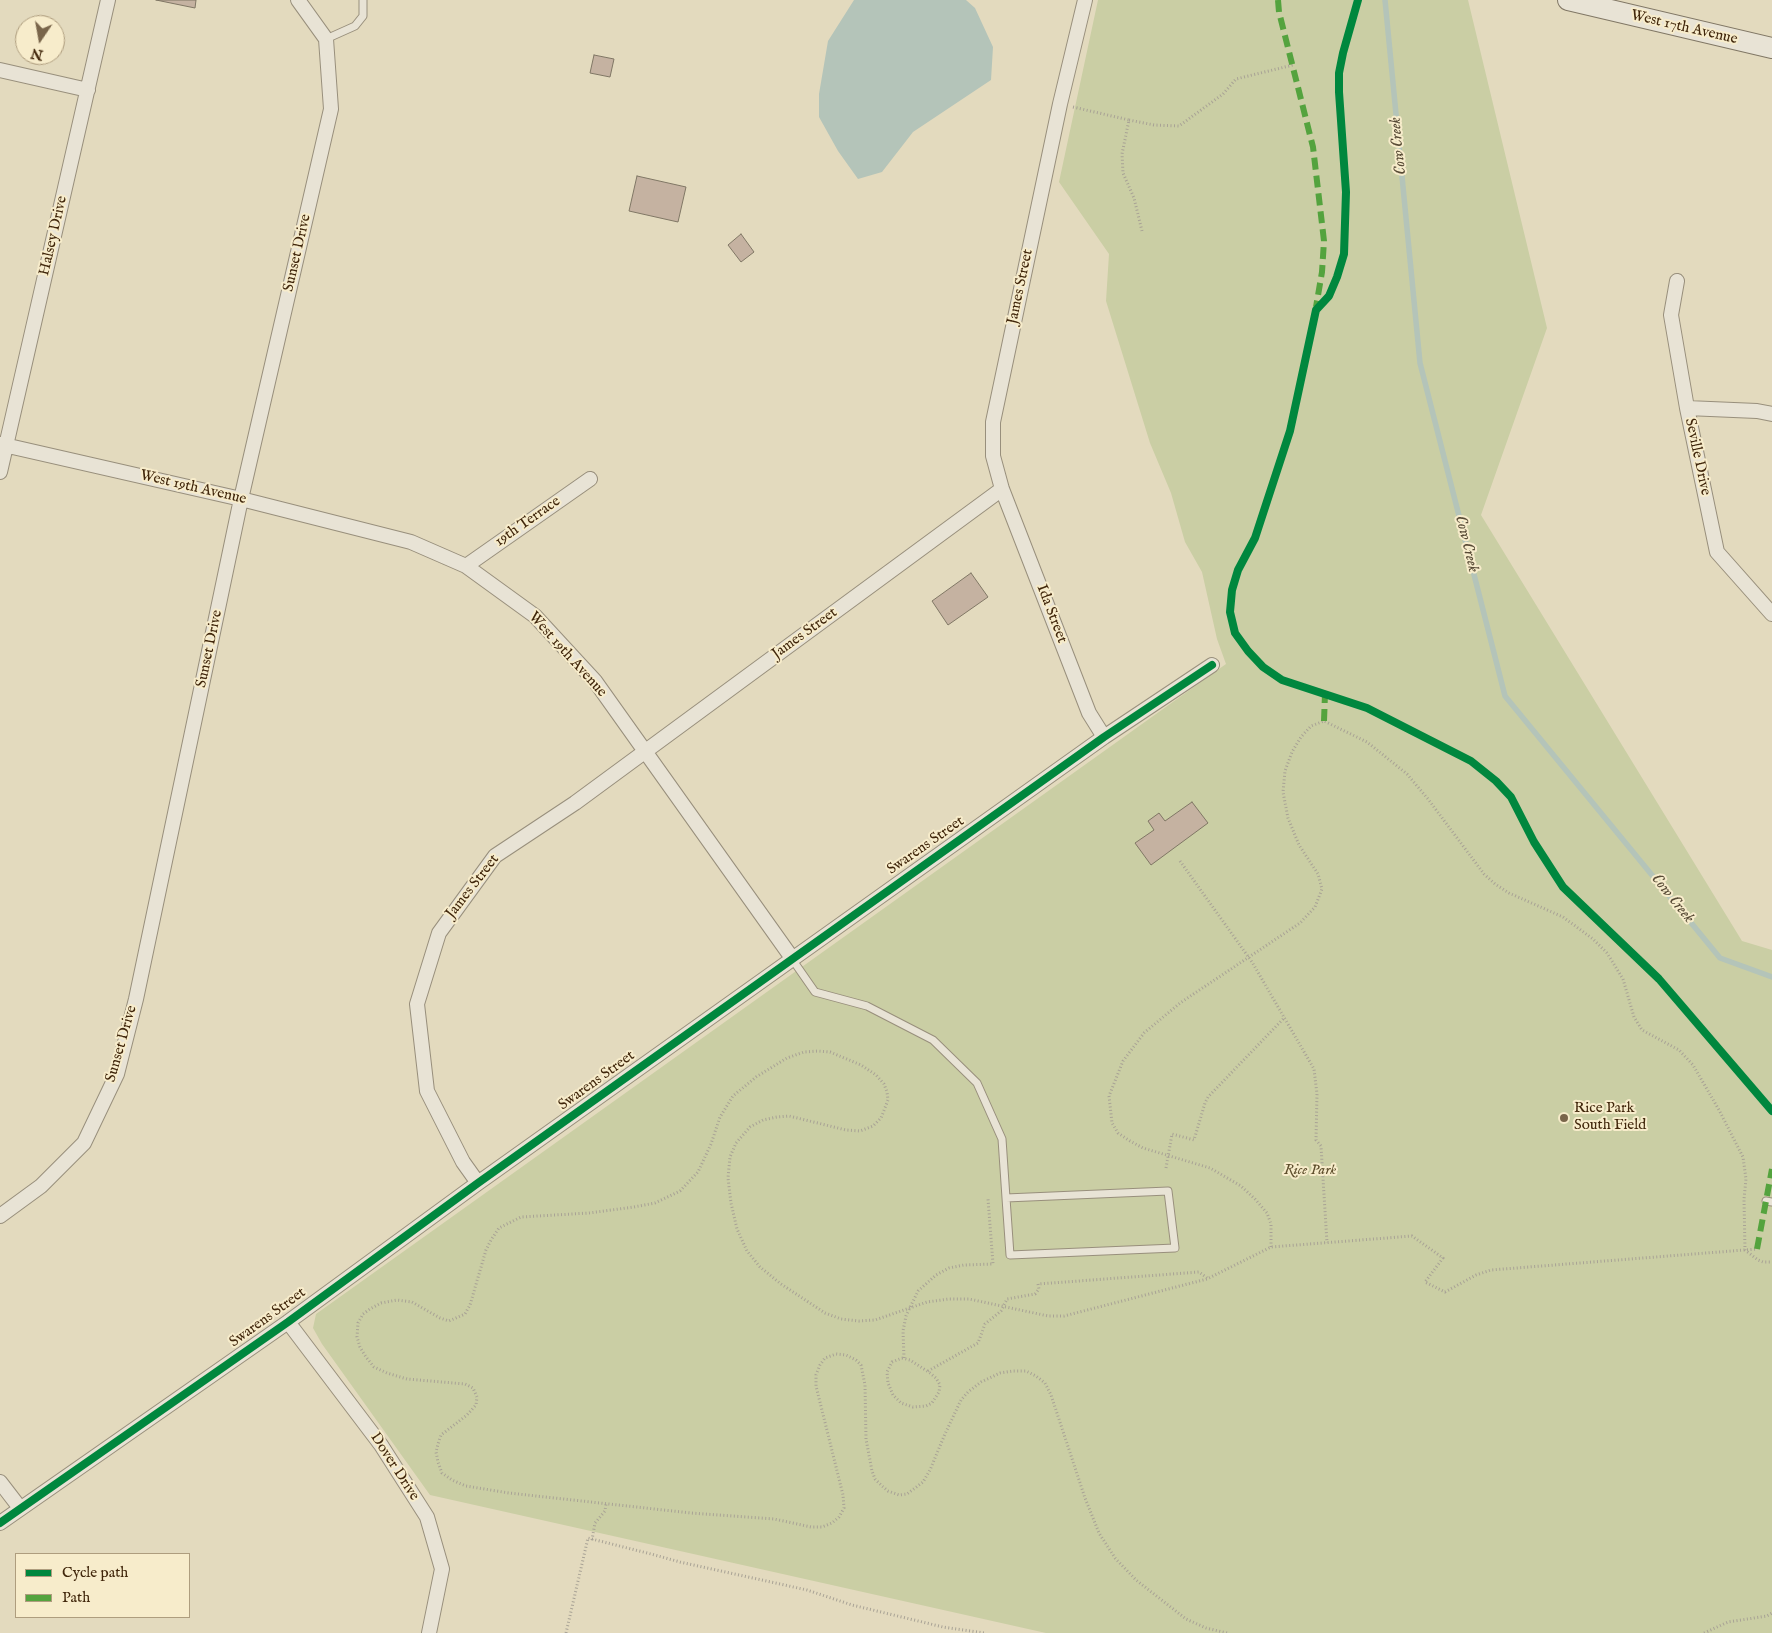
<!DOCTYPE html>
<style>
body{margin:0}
#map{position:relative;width:1772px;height:1633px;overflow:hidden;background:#e3dabe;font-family:"IM FELL English",serif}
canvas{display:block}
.legend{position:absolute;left:15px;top:1553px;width:175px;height:65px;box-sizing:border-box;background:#f7eccb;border:1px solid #ae9d7e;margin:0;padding:6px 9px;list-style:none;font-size:15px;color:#40260b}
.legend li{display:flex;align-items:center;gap:10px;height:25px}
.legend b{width:25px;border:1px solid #ae9d7e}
.north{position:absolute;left:15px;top:15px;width:50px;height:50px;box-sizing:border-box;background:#f7eccb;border:1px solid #ae9d7e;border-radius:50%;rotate:192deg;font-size:14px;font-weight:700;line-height:20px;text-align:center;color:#40260b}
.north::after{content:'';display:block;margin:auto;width:18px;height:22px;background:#79654a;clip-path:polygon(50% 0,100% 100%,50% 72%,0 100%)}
</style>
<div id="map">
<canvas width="1772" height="1633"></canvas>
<ul class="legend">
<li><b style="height:6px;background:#00873e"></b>Cycle path</li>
<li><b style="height:6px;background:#54a33e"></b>Path</li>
</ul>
<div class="north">N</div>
</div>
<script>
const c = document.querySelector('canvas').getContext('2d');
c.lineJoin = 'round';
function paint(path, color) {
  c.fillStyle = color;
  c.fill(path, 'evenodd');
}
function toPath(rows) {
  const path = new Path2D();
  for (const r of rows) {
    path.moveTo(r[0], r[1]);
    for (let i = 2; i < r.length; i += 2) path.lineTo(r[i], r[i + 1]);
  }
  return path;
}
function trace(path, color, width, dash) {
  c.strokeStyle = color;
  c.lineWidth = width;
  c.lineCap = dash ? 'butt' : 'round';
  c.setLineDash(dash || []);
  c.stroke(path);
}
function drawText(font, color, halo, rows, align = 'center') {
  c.font = font + ' "IM FELL English",serif';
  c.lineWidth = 4;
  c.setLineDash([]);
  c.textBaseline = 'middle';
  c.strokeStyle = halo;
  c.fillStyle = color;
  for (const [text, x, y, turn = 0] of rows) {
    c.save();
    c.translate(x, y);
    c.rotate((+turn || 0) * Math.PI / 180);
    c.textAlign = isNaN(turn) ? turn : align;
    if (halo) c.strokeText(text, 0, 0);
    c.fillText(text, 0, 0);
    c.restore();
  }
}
paint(toPath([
 [1098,0,1468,0,1547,328,1481,515,1742,941,1772,950,1772,1633,1046,1633,430,1495,322,1344,313,1328,316,1314,1226,664,1217,639,1202,572,1185,542,1171,493,1150,443,1106,301,1109,254,1059,182]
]), '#cacea4');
paint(toPath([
 [854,0,966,0,975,8,993,47,991,80,913,132,882,172,858,179,838,151,819,117,819,94,828,41]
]), '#b4c4b9');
trace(toPath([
 [1385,0,1420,363,1505,696,1720,958,1772,977]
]), '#b4c4b9', 5.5);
const building = toPath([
 [156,0,196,0,195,8,156,0],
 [594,55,614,59,610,77,590,73,594,55],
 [637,176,686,187,678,222,629,211,637,176],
 [741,234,754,252,741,262,728,245,741,234],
 [971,573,988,597,948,625,932,601,971,573],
 [1192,802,1208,823,1151,865,1135,843,1154,830,1148,821,1159,813,1165,821,1192,802]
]);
paint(building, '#c5b2a1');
trace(building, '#807765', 1);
const lane = toPath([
 [326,39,355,26,363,16,363,0],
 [792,959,815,992,867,1006,933,1040,977,1083,1002,1139,1006,1198,1010,1255,1175,1248,1168,1191,1006,1198],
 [1766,1201,1772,1202]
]);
const street = toPath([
 [1085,0,1060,104,993,422,993,456,1002,489,1089,713,1104,737],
 [0,70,88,90],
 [1677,281,1671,315,1687,408,1717,552,1772,614],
 [1687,408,1757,411,1772,414],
 [0,444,241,499,411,542,466,566,535,616,595,681,792,958],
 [0,472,108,0],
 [466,566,590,479],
 [478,1183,463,1162,427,1091,417,1004,439,933,495,856,575,803,1002,489],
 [0,1216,41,1186,84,1143,117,1074,136,999,241,499,331,109,326,39,298,0],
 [288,1322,381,1445,427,1517,442,1569,429,1633],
 [0,1482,20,1508],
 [0,1523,288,1322,478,1183,1104,737,1212,665]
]);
const secondary = toPath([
 [1568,0,1772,48]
]);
trace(lane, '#988f7c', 9);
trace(street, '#988f7c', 16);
trace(secondary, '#807765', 22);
trace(toPath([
 [1073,107,1129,120,1122,154,1123,173,1134,198,1142,231],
 [1129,120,1154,125,1179,126,1223,94,1236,79,1293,65],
 [1180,861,1252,962,1314,1069,1317,1094,1316,1140,1321,1146,1327,1243],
 [1166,1168,1172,1134,1194,1140,1205,1103,1208,1097,1285,1017],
 [1271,1247,1271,1224,1267,1213,1255,1199,1241,1186,1210,1168,1143,1148,1130,1141,1118,1133,1112,1123,1109,1096,1123,1061,1144,1033,1180,1003,1300,923,1315,907,1322,889,1318,874,1299,845,1288,818,1283,792,1285,771,1292,752,1301,737,1311,726,1324,721,1367,742,1407,774,1428,799,1484,874,1495,884,1509,893,1563,917,1593,939,1607,953,1623,979,1634,1017,1642,1030,1679,1050,1693,1065,1719,1110,1743,1157,1746,1179,1744,1199,1745,1250,1758,1260,1763,1262,1772,1262],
 [902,1358,910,1360,930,1373,936,1378,940,1385,939,1392,932,1403,926,1406,913,1407,901,1403,893,1395,888,1383,887,1372,892,1362,902,1358],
 [904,1358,903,1331,906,1316,918,1291,936,1275,949,1268,964,1265,993,1264,988,1199],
 [928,1371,978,1343,985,1324,1001,1311,1007,1299,1035,1294,1039,1289,1038,1284,1199,1272,1207,1278],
 [592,1540,595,1523,605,1511,606,1504],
 [566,1633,588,1538,651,1554,680,1562,807,1590,852,1605,943,1627,984,1633],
 [1227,1633,1206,1628,1186,1619,1136,1580,1115,1558,1099,1533,1085,1498,1051,1395,1045,1383,1036,1376,1026,1371,1013,1371,1000,1373,981,1382,968,1392,961,1400,945,1434,930,1470,923,1482,907,1494,899,1495,888,1491,882,1486,875,1479,872,1471,866,1439,865,1385,861,1365,856,1360,846,1355,836,1354,825,1358,820,1365,816,1375,816,1386,843,1495,844,1508,839,1517,832,1523,822,1527,811,1527,774,1519,691,1513,509,1493,466,1486,452,1480,442,1473,438,1462,436,1452,438,1444,441,1435,467,1415,476,1405,477,1397,473,1388,465,1384,407,1379,387,1373,374,1367,366,1357,360,1347,357,1337,358,1323,363,1314,370,1309,381,1303,397,1300,412,1302,440,1318,449,1321,465,1314,470,1305,486,1250,491,1240,499,1228,521,1217,589,1213,634,1207,655,1203,680,1191,698,1172,711,1144,720,1117,733,1096,756,1077,787,1058,804,1052,818,1051,830,1052,861,1065,876,1075,884,1084,887,1092,888,1100,881,1118,873,1126,860,1131,846,1130,789,1116,777,1117,763,1120,750,1127,736,1143,730,1157,728,1178,731,1203,737,1229,747,1251,760,1267,781,1284,825,1313,841,1319,859,1321,875,1320,927,1302,949,1299,969,1299,1048,1316,1064,1316,1207,1279,1271,1247,1412,1236,1443,1258,1425,1282,1445,1292,1476,1275,1491,1270,1757,1249],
 [1704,1633,1728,1622,1767,1616,1772,1613]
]), '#a8a295', 3, [1, 2.5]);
trace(lane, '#e8e3d5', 7);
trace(street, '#e8e3d5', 14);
trace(secondary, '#e8e3d5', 20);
trace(toPath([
 [1278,0,1279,12,1313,147,1324,241,1322,272,1316,307],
 [1324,721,1325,694],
 [1757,1249,1772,1169]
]), '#54a33e', 6, [12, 6]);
trace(toPath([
 [1358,0,1343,53,1339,73,1339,92,1346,192,1344,254,1337,277,1329,296,1316,310,1290,431,1255,538,1238,570,1232,590,1230,612,1235,633,1248,651,1263,667,1282,680,1367,708,1471,761,1496,781,1511,797,1534,842,1563,887,1659,979,1772,1111],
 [0,1523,288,1322,478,1183,1104,737,1212,665]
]), '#00873e', 8);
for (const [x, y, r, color] of [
 [1564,1118,5,"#79654a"]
]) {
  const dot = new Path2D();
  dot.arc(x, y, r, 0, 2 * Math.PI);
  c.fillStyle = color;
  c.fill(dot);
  trace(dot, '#f7eccb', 2);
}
drawText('15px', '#40260b', '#f7eccb', [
 ["West 17th Avenue",1684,28,13],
 ["Halsey Drive",54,236,-77],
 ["Sunset Drive",298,253,-77],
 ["James Street",1021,287,-78],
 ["Seville Drive",1697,457,78],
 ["West 19th Avenue",193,488,13],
 ["19th Terrace",528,522,-35],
 ["Ida Street",1051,614,69],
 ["James Street",805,634,-36],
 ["Sunset Drive",210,649,-78],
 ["West 19th Avenue",567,655,48],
 ["Swarens Street",926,846,-35],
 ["James Street",473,887,-52],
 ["Sunset Drive",122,1044,-74],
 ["Swarens Street",597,1081,-36],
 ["Swarens Street",268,1318,-36],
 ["Dover Drive",394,1467,57]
]);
drawText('15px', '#40260b', '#f7eccb', [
 ["Rice Park",1574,1109],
 ["South Field",1574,1126]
], 'left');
drawText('italic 15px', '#5e4e2c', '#f7eccb', [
 ["Rice Park",1310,1171]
]);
drawText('italic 16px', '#584b36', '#f7eccb', [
 ["Cow Creek",1399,146,-96],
 ["Cow Creek",1466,544,76],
 ["Cow Creek",1672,899,51]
]);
</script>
